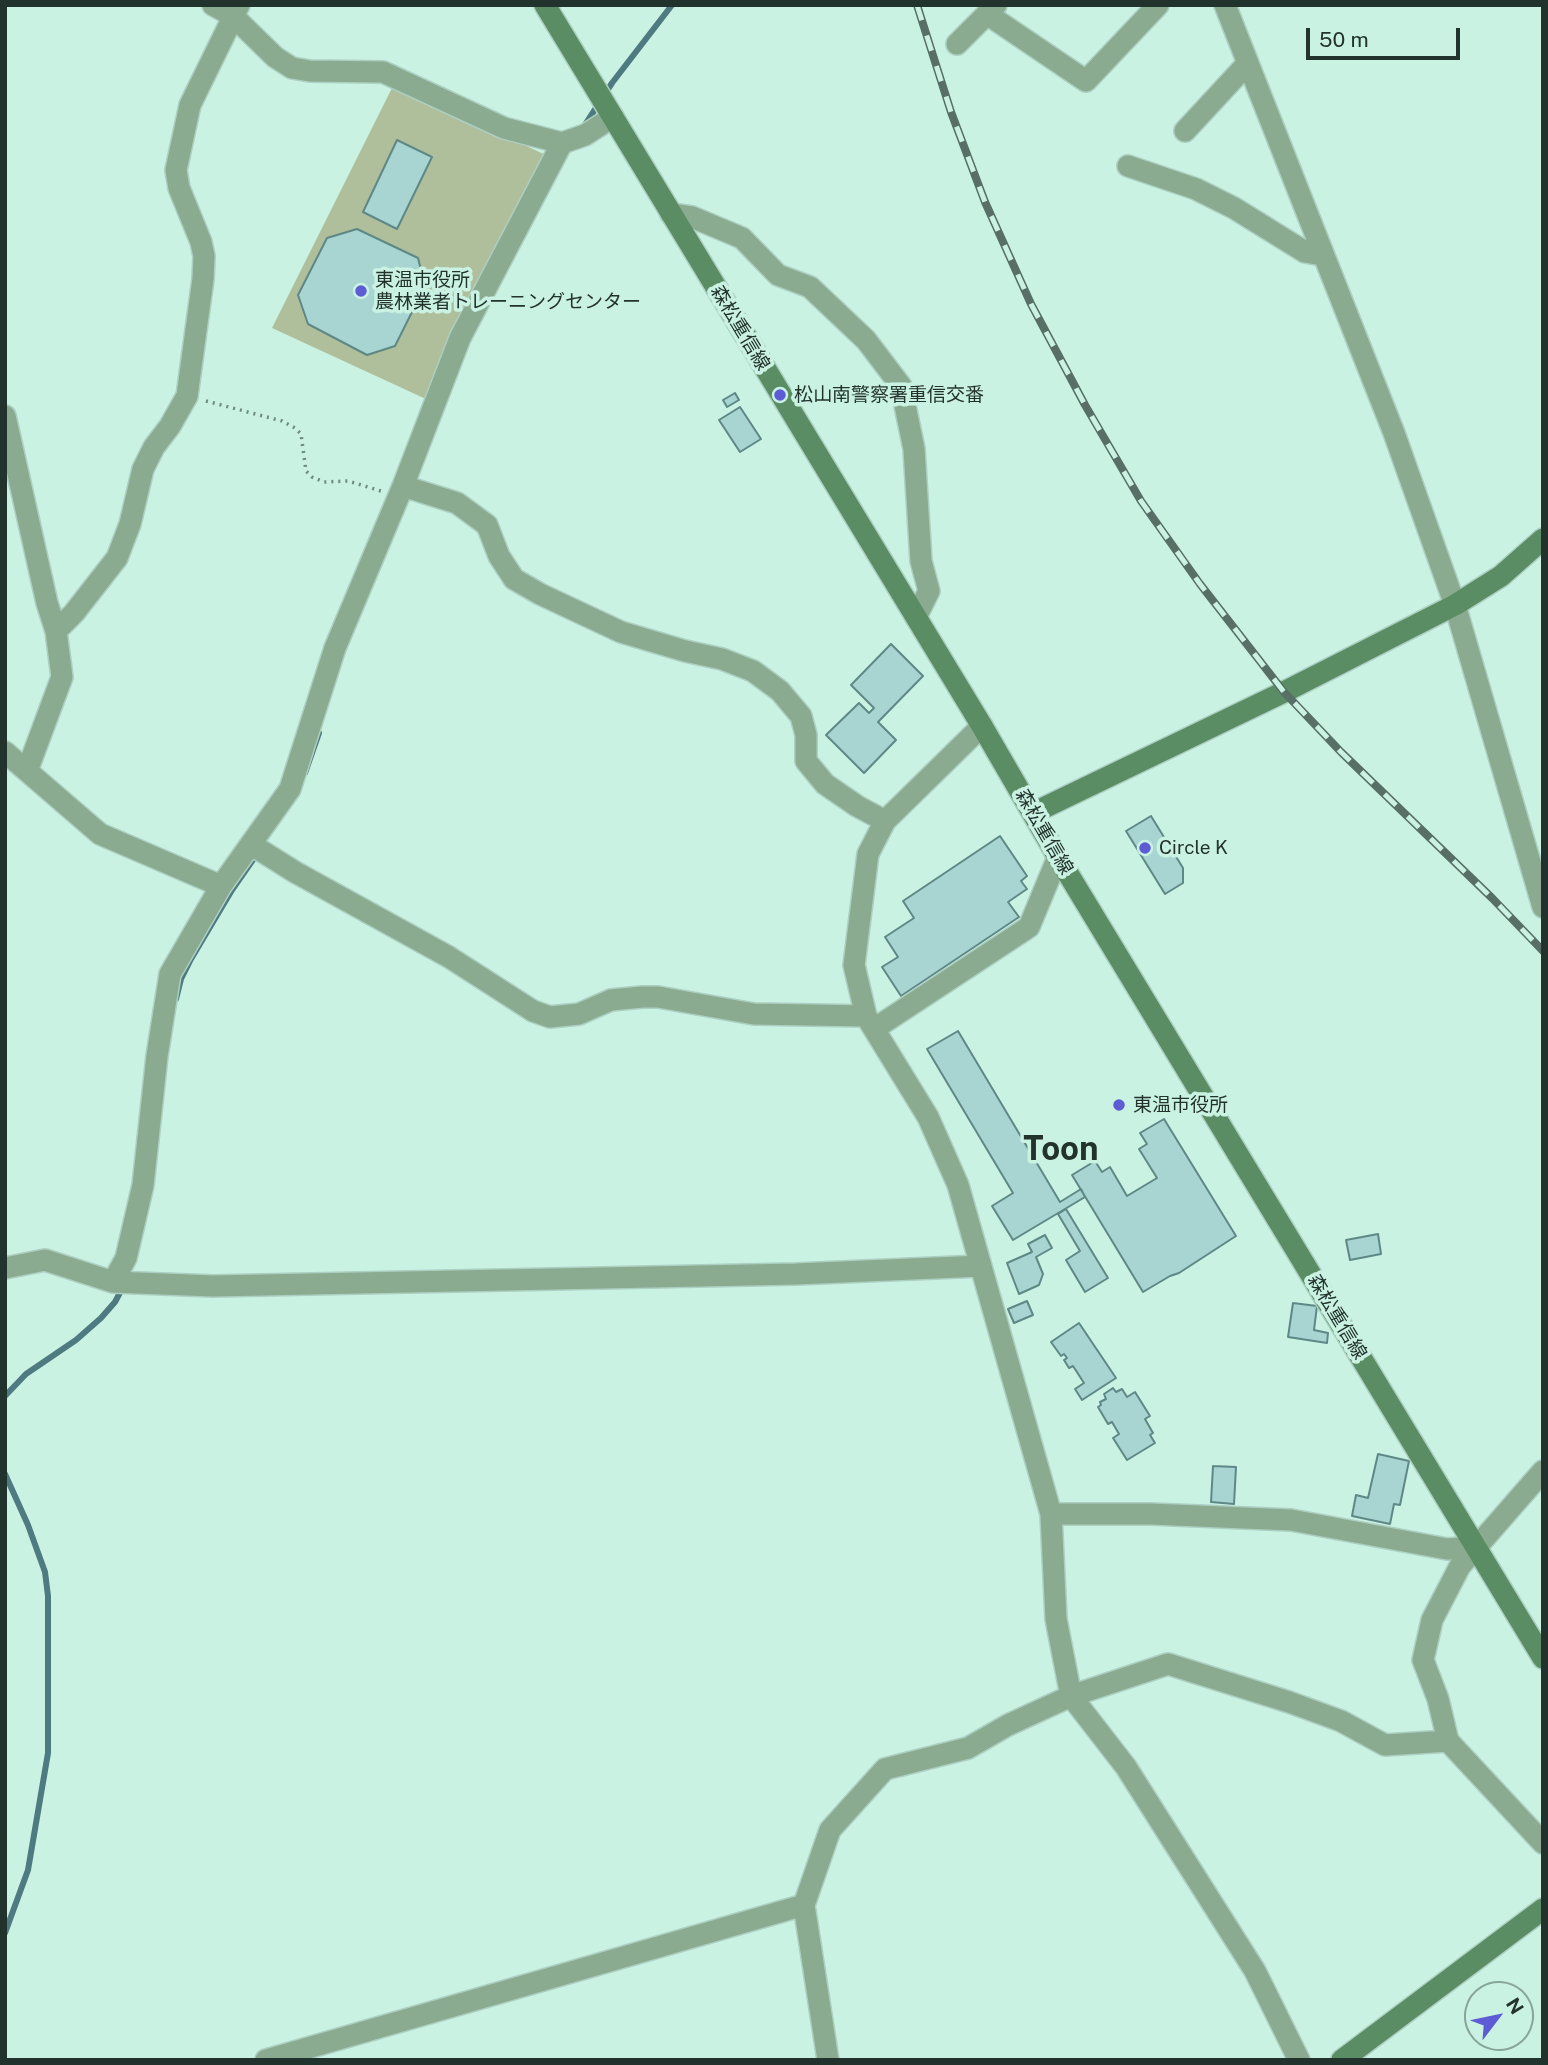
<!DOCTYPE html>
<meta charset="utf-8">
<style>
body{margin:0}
#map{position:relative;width:1548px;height:2065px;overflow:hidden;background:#caf2e3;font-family:"Public Sans",sans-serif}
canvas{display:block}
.frame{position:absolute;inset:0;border:7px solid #22322c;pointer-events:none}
.north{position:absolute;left:1464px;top:1981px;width:70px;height:70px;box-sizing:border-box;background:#caf2e3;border:2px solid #87a59a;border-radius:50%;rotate:58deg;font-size:19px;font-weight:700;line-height:28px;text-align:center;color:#22322c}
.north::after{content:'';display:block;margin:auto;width:24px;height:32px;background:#5d5cd4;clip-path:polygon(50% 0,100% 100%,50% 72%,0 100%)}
.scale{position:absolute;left:1306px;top:28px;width:154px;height:32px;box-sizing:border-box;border:4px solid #22322c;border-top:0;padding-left:9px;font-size:21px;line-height:24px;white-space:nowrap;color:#22322c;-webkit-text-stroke:5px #caf2e3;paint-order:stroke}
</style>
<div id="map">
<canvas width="1548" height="2065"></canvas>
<div class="frame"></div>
<div class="north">N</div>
<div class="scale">50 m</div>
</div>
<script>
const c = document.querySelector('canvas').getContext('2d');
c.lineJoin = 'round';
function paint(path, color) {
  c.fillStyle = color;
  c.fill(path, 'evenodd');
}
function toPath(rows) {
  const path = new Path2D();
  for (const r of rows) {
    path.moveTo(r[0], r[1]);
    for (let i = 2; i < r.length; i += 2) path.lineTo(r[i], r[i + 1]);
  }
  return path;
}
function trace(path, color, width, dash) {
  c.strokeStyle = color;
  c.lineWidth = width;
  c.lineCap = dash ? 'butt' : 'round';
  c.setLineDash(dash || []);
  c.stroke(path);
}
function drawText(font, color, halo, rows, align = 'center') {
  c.font = font + ' "Public Sans","Noto Sans JP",sans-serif';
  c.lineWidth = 7;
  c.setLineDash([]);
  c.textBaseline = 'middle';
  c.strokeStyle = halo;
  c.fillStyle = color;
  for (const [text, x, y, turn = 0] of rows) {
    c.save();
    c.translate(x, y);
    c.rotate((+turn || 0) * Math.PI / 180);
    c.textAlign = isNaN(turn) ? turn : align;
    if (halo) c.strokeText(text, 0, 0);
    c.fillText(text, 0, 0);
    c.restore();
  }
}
paint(toPath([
 [394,84,548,156,428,400,272,328]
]), '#afbf9b');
trace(toPath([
 [583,128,612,83,672,5],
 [305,773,319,733],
 [176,999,181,979,191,959,232,890,257,854],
 [5,1396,26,1374,76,1340,101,1318,115,1302,123,1287],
 [5,1474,28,1525,45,1572,48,1596,48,1753,28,1870,5,1933]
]), '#4e7b82', 6);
const building = toPath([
 [397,140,432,157,397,229,363,212,397,140],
 [357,229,418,258,425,286,395,346,367,355,308,324,298,295,327,238,357,229],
 [735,393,739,400,727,407,723,400,735,393],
 [740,407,761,439,740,452,719,420,740,407],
 [891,644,923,676,878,722,896,740,864,773,826,735,859,703,869,713,874,708,851,685,891,644],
 [1151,816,1183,868,1183,883,1165,894,1126,831,1151,816],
 [1000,836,1027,876,1021,881,1027,889,1008,902,1019,917,901,996,882,967,898,957,885,937,914,918,903,901,1000,836],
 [958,1031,1060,1202,1081,1189,1085,1197,1013,1240,992,1206,1013,1193,927,1049,958,1031],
 [1164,1119,1236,1236,1179,1273,1170,1276,1143,1292,1072,1175,1095,1161,1102,1172,1110,1167,1127,1196,1157,1178,1139,1149,1147,1144,1140,1133,1164,1119],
 [1066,1209,1108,1278,1085,1292,1066,1260,1080,1251,1058,1214,1066,1209],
 [1378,1234,1381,1254,1350,1260,1346,1240,1378,1234],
 [1045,1235,1052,1248,1036,1257,1043,1274,1039,1285,1019,1294,1007,1263,1032,1252,1028,1244,1045,1235],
 [1027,1301,1033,1315,1014,1323,1008,1309,1027,1301],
 [1293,1303,1317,1306,1314,1330,1328,1333,1327,1343,1288,1337,1293,1303],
 [1079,1323,1116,1378,1082,1400,1075,1389,1084,1383,1073,1366,1069,1368,1064,1360,1067,1358,1064,1354,1061,1356,1051,1342,1079,1323],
 [1113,1388,1116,1392,1122,1389,1127,1397,1135,1392,1150,1416,1145,1419,1153,1433,1150,1435,1155,1443,1127,1460,1113,1438,1119,1434,1112,1422,1108,1424,1098,1407,1101,1405,1100,1402,1106,1399,1104,1394,1113,1388],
 [1378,1454,1409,1461,1400,1505,1394,1504,1390,1524,1352,1516,1356,1495,1368,1498,1378,1454],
 [1213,1466,1236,1467,1234,1504,1211,1502,1213,1466]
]);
paint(building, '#a8d4d2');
trace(building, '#5e8886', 2);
const street = toPath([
 [213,5,233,16,275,57,292,68,310,71,383,72,504,128,562,143,585,135,613,117],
 [1225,5,1394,433,1455,605,1543,907],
 [987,14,1086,81,1158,5],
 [957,44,996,5],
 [1185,131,1248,63],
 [1128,166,1196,189,1234,208,1305,252,1322,255],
 [671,214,692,217,742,238,778,275,810,287,866,340,901,386,914,449,921,561,929,591,916,617],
 [5,416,47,603,56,631,62,677,27,771],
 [403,486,460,338,562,143],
 [56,631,74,613,117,558,130,524,143,469,154,447,170,426,187,396,203,279,204,256,201,242,179,188,176,170,190,105,239,5],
 [982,726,885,821,868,854,854,965,866,1016,928,1117,958,1185,1051,1514,1056,1619,1071,1696,1126,1767,1255,1971,1299,2060],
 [5,752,100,834,221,886],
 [252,845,295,872,449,957,533,1011,550,1017,579,1014,611,1000,642,997,658,997,754,1014,866,1016],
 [874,1029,1029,927,1058,857],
 [5,1268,45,1260,113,1282,213,1286,796,1274,981,1266],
 [113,1282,126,1258,143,1185,157,1056,170,974,221,886,290,789,335,648,403,486,457,503,487,525,499,556,514,579,540,594,621,632,685,651,722,659,753,671,780,691,801,716,806,735,806,761,825,784,857,806,885,821],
 [1051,1514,1151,1514,1291,1520,1447,1549,1475,1547],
 [1448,1741,1438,1699,1423,1660,1432,1620,1460,1566,1543,1471],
 [266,2060,804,1905],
 [828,2060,804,1905,830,1830,885,1769,968,1748,1008,1725,1071,1696,1168,1664,1289,1702,1341,1721,1385,1745,1448,1741,1543,1843]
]);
const secondary = toPath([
 [545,5,982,726,1058,857,1543,1658],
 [1033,813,1284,692,1455,605,1501,576,1543,539],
 [1342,2060,1543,1909]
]);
trace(street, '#accfc2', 24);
trace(secondary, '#accfc2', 24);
trace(toPath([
 [206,401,282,421,295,428,301,434,306,471,312,477,324,482,348,481,381,491]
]), '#6f8a7f', 3.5, [2, 5]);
trace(street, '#8aab8f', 21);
trace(secondary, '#5b8d64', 21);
const rail = toPath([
 [917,5,951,112,985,202,1031,304,1085,405,1141,501,1200,584,1284,692,1341,752,1492,898,1543,951]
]);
trace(rail, '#576f66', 8);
trace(rail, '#caf2e3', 5, [16]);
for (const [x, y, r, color] of [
 [361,291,7,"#5d5cd4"],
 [780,395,7,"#5d5cd4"],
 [1145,848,7,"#5d5cd4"],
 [1119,1105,7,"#5d5cd4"]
]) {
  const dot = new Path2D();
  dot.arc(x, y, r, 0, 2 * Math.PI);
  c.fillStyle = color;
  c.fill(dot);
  trace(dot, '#caf2e3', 2.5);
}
drawText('19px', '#22322c', '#caf2e3', [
 ["東温市役所",375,280],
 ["農林業者トレーニングセンター",375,302],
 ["松山南警察署重信交番",794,395],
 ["Circle K",1159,848],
 ["東温市役所",1133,1105]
], 'left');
drawText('19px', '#22322c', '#caf2e3', [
 ["森松重信線",740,328,59],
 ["森松重信線",1044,832,60],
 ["森松重信線",1337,1317,59]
]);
drawText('bold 33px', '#22322c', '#caf2e3', [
 ["Toon",1061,1150]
]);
</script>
